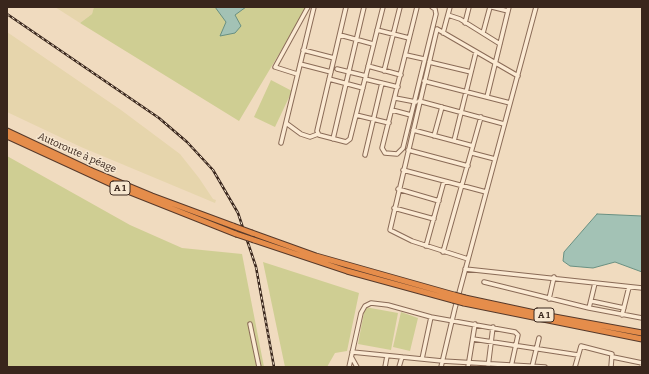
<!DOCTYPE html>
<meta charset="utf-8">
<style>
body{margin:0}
#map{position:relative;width:649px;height:374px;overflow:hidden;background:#f0dbbf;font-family:Bitter,serif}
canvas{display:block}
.frame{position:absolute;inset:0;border:8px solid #39261c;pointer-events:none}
</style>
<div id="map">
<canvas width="649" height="374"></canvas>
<div class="frame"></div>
</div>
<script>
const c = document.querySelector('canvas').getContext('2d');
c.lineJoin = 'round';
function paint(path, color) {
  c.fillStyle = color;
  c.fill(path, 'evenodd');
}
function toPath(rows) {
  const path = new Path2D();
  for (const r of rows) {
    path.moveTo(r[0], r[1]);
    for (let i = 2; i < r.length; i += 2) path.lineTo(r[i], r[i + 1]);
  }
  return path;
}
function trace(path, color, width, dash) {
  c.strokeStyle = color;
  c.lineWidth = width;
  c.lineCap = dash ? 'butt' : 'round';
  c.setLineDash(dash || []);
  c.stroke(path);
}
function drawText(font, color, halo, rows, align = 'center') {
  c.font = font + ' Bitter,serif';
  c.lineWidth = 3;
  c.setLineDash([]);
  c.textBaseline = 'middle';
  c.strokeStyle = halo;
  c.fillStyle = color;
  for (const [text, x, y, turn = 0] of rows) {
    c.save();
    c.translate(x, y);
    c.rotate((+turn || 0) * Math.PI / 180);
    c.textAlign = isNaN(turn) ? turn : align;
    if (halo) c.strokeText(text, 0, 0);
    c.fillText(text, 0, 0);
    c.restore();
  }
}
paint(toPath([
 [55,7,94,7,92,14,80,23],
 [7,32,121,110,180,154,199,178,213,199,216,200,215,203,81,147,7,112]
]), '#e6d5ac');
paint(toPath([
 [94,7,307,7,239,121,80,23,92,14],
 [271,80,292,91,275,127,254,117],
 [7,156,130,225,182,248,242,254,264,367,7,367],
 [263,262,359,293,347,351,335,353,327,367,285,367],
 [365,307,398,313,391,350,358,344],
 [401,312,418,318,410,351,393,347]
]), '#cfce93');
const water = toPath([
 [215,7,246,7,235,15,241,26,235,33,220,36,226,22,215,7],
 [597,214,642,216,642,272,615,262,593,268,570,266,563,261,564,252,597,214]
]);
paint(water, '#a3c2b5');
trace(water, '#699082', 1);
const minor = toPath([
 [346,7,317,131,319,135,346,142,350,139,383,7],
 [417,7,382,148,385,153,397,154,403,148,436,14,435,9,432,7],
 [492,7,508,11],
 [448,15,460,19,500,44],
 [465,23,469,7],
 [377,30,409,38],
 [443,33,450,7],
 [483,33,490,7],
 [340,35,373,44],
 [303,50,334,58],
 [406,55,424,59],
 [429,62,471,72],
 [300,64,331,72],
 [368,66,401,75],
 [337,69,366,76],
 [384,71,400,7],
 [297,74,275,67,308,7],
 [329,79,363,88],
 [365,79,398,87],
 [424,81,510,103],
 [487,97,509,7],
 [395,98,416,102],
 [419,101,504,124],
 [392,110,411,115],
 [356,115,389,123],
 [286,123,301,134,310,137,318,134],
 [413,130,473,146],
 [434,136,442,107],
 [333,139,364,7],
 [454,141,476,52],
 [281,143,314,7],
 [408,150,468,166],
 [472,153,495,159],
 [365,155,382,83],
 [403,170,486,192],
 [398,189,439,201],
 [394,208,434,219],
 [426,246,444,181],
 [443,252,481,117],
 [468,259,412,241,390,230,437,29,518,76],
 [465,269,642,288],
 [484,282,589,308,642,318],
 [549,299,554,277],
 [591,301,624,308],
 [589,308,595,283],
 [622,315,629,287],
 [250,324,259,367],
 [473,339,578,355],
 [352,352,442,361,545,367],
 [613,357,642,363],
 [352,358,357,367],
 [422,359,431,317],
 [349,367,361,313,365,306,371,303,388,305,431,317,515,332,518,335,511,367],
 [385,367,387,356],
 [399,367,402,357],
 [441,367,455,308,536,7],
 [468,367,475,324],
 [488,367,493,327],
 [532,367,539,338],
 [575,367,581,346,612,354,611,367],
 [642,367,642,366]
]);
const highway = toPath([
 [7,131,92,171,152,196,233,226],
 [7,136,120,188,236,234],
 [252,233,316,256,454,295],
 [254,240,347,271,453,300],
 [465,298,549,316,642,333],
 [464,303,642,339]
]);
trace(minor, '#8a6b57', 5.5);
trace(highway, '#573a2b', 7);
trace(minor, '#fbead3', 3.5);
trace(highway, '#e58d4b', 5);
const rail = toPath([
 [7,14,159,118,187,142,213,170,238,213,256,267,274,367]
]);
trace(rail, '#39261c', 2.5);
trace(rail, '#f7e7d0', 1, [3]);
const highwayBridge = toPath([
 [233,226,252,233],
 [236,234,254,240],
 [454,295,465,298],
 [453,300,464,303]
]);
trace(highwayBridge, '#573a2b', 7, []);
trace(highwayBridge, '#e58d4b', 5);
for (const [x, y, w] of [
 [120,188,20],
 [544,315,20]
]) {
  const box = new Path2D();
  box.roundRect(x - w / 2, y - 7, w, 14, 3);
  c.fillStyle = '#f7e7d0';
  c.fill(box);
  trace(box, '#39261c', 1);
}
drawText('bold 9px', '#39261c', null, [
 ["A 1",120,188],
 ["A 1",544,315]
]);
drawText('10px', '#39261c', '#f7e7d0', [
 ["Autoroute à péage",77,153,24]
]);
</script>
